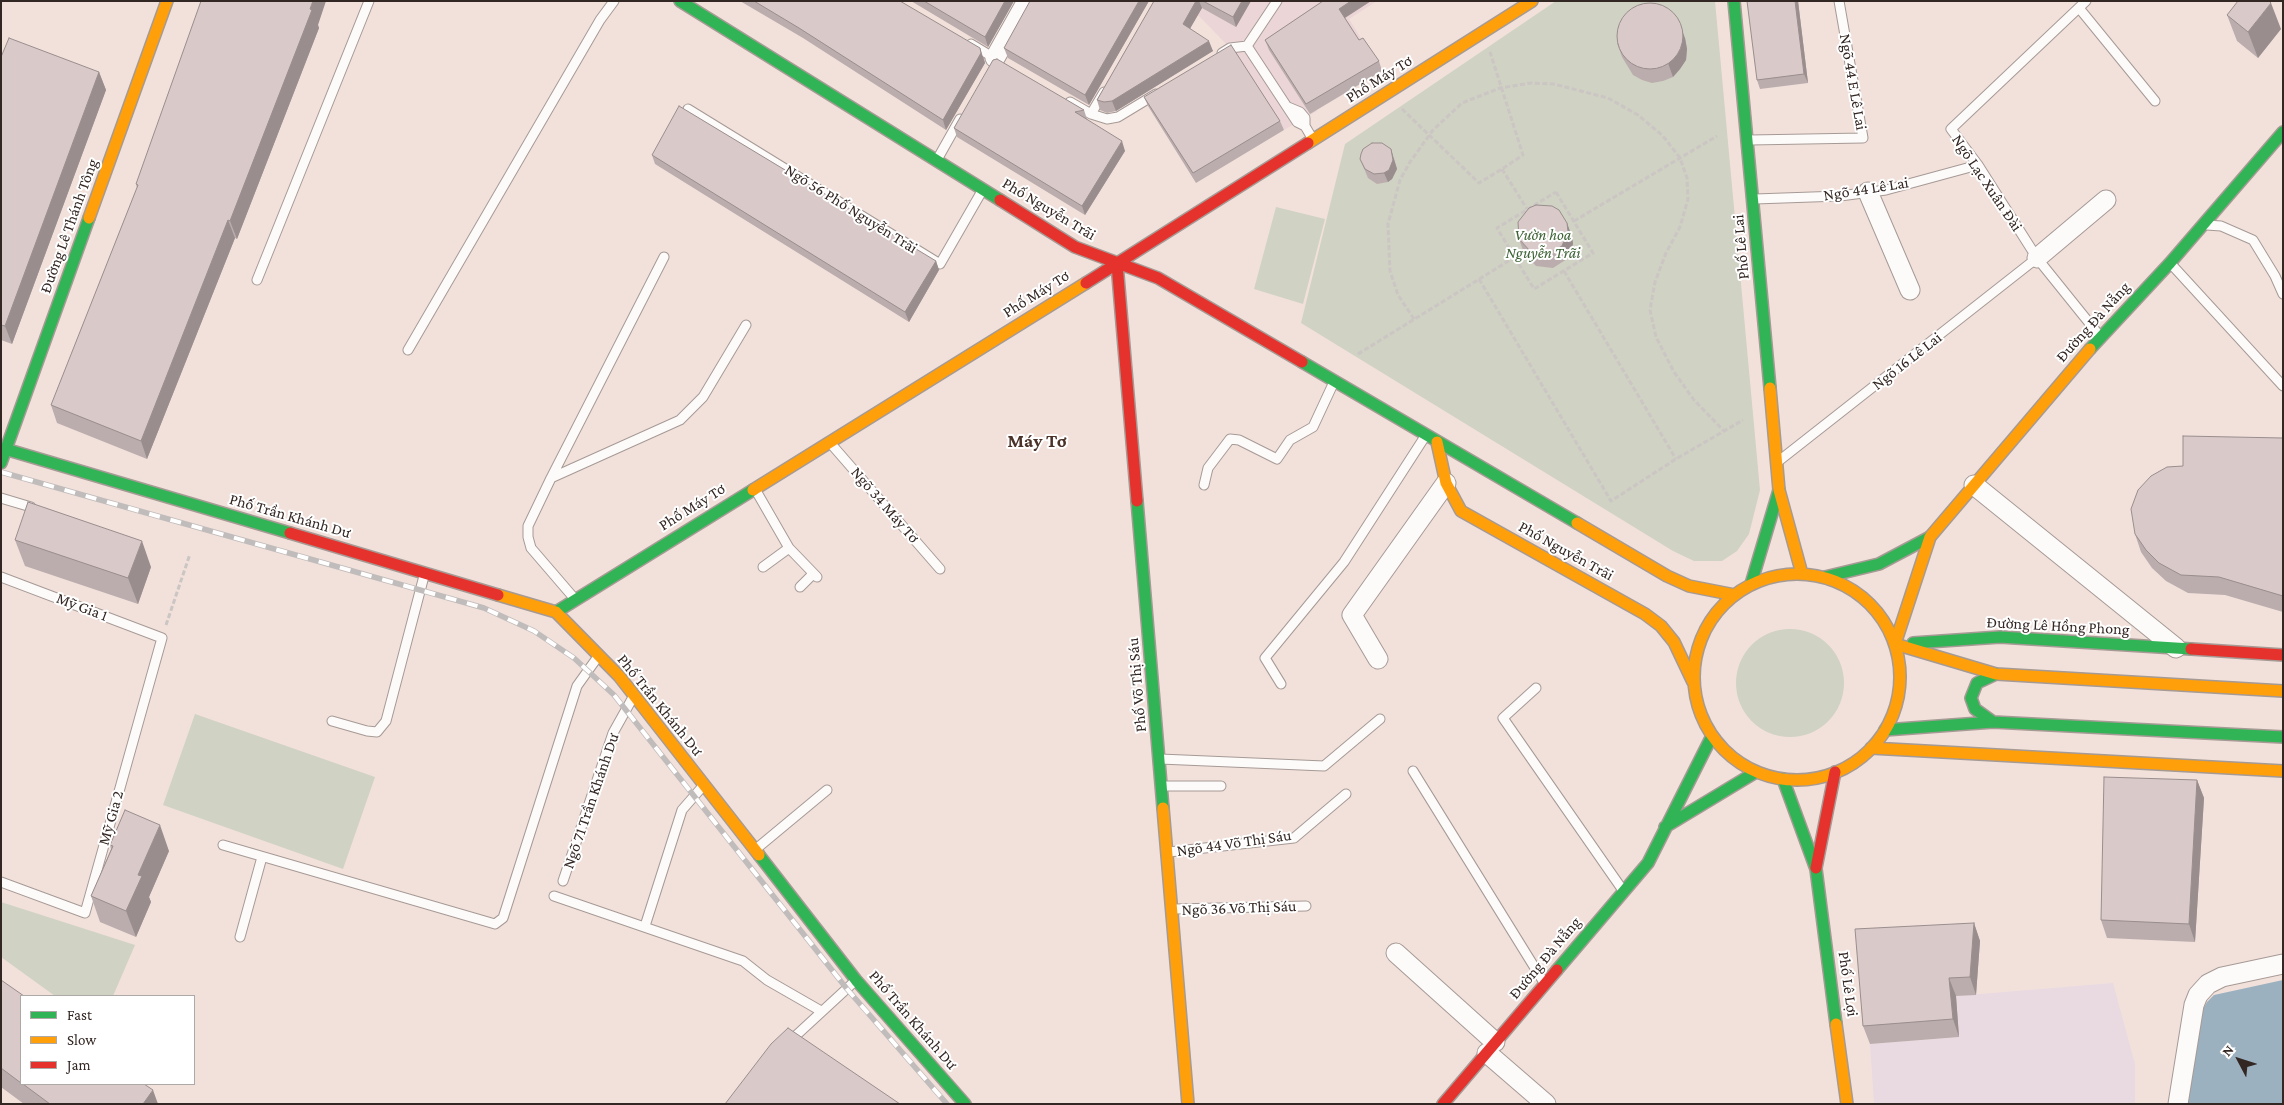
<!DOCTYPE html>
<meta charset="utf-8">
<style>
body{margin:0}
#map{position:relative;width:2284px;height:1105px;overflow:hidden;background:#f2e1db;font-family:"Crimson Pro",serif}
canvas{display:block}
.frame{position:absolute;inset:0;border:2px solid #332723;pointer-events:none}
.legend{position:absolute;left:20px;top:995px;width:175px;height:90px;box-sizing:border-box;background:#fff;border:1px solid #ada9a7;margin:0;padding:6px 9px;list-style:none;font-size:15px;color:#332723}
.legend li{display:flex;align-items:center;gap:10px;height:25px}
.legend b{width:25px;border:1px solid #ada9a7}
.north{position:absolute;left:2214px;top:1035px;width:50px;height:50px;-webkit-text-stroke:4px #fff;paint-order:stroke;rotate:310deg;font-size:14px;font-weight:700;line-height:20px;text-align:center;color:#332723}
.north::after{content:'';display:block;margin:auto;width:18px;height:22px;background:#332723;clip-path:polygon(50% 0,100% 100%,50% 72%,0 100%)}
</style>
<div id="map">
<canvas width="2284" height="1105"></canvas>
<div class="frame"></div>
<ul class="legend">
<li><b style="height:6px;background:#30b455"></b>Fast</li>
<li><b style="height:6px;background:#ff9f0a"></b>Slow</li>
<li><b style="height:6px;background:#e5322d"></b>Jam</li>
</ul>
<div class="north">N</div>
</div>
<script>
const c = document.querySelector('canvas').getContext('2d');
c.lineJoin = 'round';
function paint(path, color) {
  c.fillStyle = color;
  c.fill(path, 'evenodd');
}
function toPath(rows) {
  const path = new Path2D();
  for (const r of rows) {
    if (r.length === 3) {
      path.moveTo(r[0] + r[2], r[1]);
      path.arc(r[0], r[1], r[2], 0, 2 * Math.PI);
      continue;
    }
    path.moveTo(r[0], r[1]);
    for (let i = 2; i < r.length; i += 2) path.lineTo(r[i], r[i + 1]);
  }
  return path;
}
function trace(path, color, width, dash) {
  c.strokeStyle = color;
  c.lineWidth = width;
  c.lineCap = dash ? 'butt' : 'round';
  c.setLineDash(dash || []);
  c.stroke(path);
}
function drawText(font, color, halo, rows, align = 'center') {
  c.font = font + ' "Crimson Pro",serif';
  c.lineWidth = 4;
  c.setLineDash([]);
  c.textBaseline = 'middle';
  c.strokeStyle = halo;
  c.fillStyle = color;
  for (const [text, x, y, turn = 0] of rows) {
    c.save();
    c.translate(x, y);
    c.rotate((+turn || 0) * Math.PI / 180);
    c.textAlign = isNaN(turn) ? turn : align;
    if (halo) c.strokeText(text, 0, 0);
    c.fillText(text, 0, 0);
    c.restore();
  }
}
paint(toPath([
 [1206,1,1377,1,1349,19,1367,48,1302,88,1317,111,1284,130,1230,48,1198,15]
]), '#ebd5d6');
paint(toPath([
 [2113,983,2135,1064,2135,1104,1874,1104,1870,1044,1959,1037,1956,996]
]), '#e9dae2');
paint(toPath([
 [1556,1,1715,1,1760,490,1749,534,1737,551,1722,561,1694,561,1673,551,1301,323,1345,144],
 [1276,207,1325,219,1303,304,1254,289],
 [1790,683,54],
 [195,714,375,777,343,869,163,805],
 [1,902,135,945,113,996,55,996,1,957]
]), '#d0d2c4');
paint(toPath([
 [2283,980,2283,1104,2188,1104,2193,1063,2202,1011,2207,1002,2214,995]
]), '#9cb1c0');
const lane = toPath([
 [1277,1,1247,46,1297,122,1305,126,1312,138],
 [2086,1,1951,129,1978,165,2037,258,2099,335],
 [2079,8,2155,101],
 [971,44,996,59],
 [1222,53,1230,48,1247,46],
 [1070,102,1091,114,1104,92],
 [1288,107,1300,112,1305,118,1305,126],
 [688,109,940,264,982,191],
 [1091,114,1107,119,1118,117,1156,94],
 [1750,140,1863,138,1839,1],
 [938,158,960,119],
 [1755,199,1840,196,1886,190,1978,165],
 [2207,225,2221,226,2253,240,2275,276,2283,294],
 [2172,265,2283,386],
 [257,280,369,1],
 [408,350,600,20,614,1],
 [832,445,940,569],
 [1780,460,2037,258],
 [551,478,680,420,703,397,746,325],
 [1204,485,1208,468,1230,439,1239,440,1277,459,1290,440,1313,427,1333,384],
 [755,489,789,548,817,577],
 [1,498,31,507],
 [763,567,789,548],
 [1,577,162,638,85,913,1,882],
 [800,587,813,574],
 [574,598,531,548,528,537,528,526,551,478,664,257],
 [1281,684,1265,658,1344,562,1424,438],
 [1536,688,1503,718,1622,889],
 [332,721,367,731,377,732,386,721,424,576],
 [1160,759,1324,766,1380,719],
 [1413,771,1543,981],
 [1163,786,1221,786],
 [223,845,495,924,503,918,577,686,597,658],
 [756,849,827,790],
 [1169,852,1294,838,1346,794],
 [563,881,613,733,632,699],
 [554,896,743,961,767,980,821,1011],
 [1175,909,1306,906],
 [645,926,682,810,703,786],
 [240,937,262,857],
 [790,1041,854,982]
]);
const street = toPath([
 [995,58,1027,1],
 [1868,192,1910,290],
 [2037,258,2106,200],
 [1974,485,2176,648],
 [1378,659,1352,615,1446,483],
 [1396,953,1495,1042],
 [1487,1053,1546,1104],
 [2178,1104,2194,1005,2198,995,2208,984,2222,977,2283,964]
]);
const fast = toPath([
 [680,1,1000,200],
 [1734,1,1770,388],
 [2090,349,2170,263,2283,132],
 [1302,362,1577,523],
 [5,449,290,533],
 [1,463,89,218],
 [1137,501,1163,808],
 [1825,577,1879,564,1930,537],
 [1751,584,1779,490],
 [556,612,753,490],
 [1913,643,2000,637,2191,649],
 [1993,722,1975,709,1971,698,1977,683,1996,674],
 [1885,730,1993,722,2283,737],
 [1783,779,1816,869,1836,1024],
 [1665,827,1756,772],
 [759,855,856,980,965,1104],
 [1557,970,1648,863,1712,736]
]);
const slow = toPath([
 [1308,143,1532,1],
 [89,218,167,1],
 [1770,388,1779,490,1802,574],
 [1437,442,1446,483,1461,511,1645,614,1661,626,1674,642,1693,682],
 [753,490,1086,283],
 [1577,523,1667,576,1689,586,1735,595],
 [1797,677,103],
 [498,595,556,612,619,676,759,855],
 [1895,644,1930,537,2090,349],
 [1895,644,1996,674,2283,691],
 [1871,748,2283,771],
 [1163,808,1188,1104],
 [1836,1024,1847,1104]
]);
const jam = toPath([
 [1000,200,1075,247,1158,278,1302,362],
 [1117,264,1137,501],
 [1086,283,1308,143],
 [290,533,498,595],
 [2191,649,2283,655],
 [1816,868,1835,772],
 [1443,1104,1557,970]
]);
trace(lane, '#a69a95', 11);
trace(street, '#a69a95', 21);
trace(fast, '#a69a95', 14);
trace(slow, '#a69a95', 14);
trace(jam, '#a69a95', 14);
trace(toPath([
 [1402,109,1479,183,1502,169,1523,155,1490,52],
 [1502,169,1527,209],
 [1556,192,1593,253,1534,289,1497,228,1556,192],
 [1574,221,1717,136],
 [1564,271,1676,459],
 [1479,279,1611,501,1676,459,1743,420],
 [1414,319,1398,295,1390,271,1388,224,1400,180,1410,162,1433,130,1462,103,1500,88,1531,83,1554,84,1608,98,1638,115,1663,136,1680,158,1687,178,1688,199,1680,227,1666,253,1655,282,1650,310,1656,337,1674,372,1694,400,1724,431],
 [1358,354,1515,257],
 [166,625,190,554]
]), '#cbc5c3', 3, [5, 2.5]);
trace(lane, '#fdfafa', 9);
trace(street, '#fdfafa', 19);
trace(fast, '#30b455', 11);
trace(slow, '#ff9f0a', 11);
trace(jam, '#e5322d', 11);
const rail = toPath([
 [1,472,484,608,534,631,574,658,614,695,847,989,947,1104]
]);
trace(rail, '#c0bcbb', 5.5);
trace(rail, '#fff', 4, [11]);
paint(toPath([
 [740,1,900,1,984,58,985,63,946,130,803,38],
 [911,1,1014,1,988,47],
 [1149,1,1089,105,1008,58,1004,48],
 [1154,1,1251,1,1236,27,1202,8,1190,28,1213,51,1116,111,1107,113,1100,110,1097,100],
 [1323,1,1371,1,1345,18,1359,40,1379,61,1382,71,1310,114,1269,50,1265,40],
 [1798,1,1808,83,1760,89,1757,80],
 [2227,15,2281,29,2258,58,2237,41],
 [318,25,319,28,237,239,235,238,147,459,57,423,51,405,137,188,136,184],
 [1685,38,1687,49,1686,60,1680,69,1673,77,1663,81,1652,83,1642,80,1633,75,1622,57,1617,43],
 [1,57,99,72,106,90,12,344,1,340],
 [1144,97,1280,121,1284,130,1196,183,1148,106],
 [1084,110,1087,119,1125,151,1085,215,957,137,954,128],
 [652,155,936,261,939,270,909,322,655,164],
 [1360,159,1394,159,1397,169,1392,179,1388,182,1377,184,1368,178],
 [1567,223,1572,237,1573,244,1567,259,1553,268,1536,266,1524,253,1519,239],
 [2283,438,2283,612,2225,595,2188,593,2166,581,2152,568,2141,552,2135,534,2183,466],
 [15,540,151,567,138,604,25,566],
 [2197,780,2204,798,2195,942,2107,938,2101,920],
 [110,845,169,851,149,897,151,902,136,937,100,922,91,896,111,849],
 [1974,923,1980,941,1976,995,1956,996,1959,1037,1870,1044,1863,1026],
 [1,980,21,996,21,1084,144,1084,158,1104,24,1104,1,1087]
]), '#bbadad');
paint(toPath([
 [313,1,326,1,318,25,319,28,237,239,230,221],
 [1005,1,1014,1,988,47,985,37],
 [1139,1,1149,1,1089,105,1085,95],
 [1196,1,1199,1,1202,8,1187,34,1183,24],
 [1242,1,1251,1,1236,27,1233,17],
 [1351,1,1371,1,1343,19,1339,9],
 [1795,1,1798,1,1808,83,1804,74],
 [2271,3,2281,29,2258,58,2248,32],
 [1680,25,1685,38,1687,49,1686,60,1680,69,1673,77,1668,63],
 [1209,41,1213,51,1116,111,1112,101],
 [980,48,985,63,946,130,943,120],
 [99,72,106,90,12,344,5,326],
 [1122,141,1125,151,1085,215,1082,206],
 [1391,149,1397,169,1392,179,1388,182,1384,173],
 [228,220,235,238,147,459,141,441],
 [1567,223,1572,237,1573,244,1567,259,1562,246],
 [936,261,939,270,909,322,905,312],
 [142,541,151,567,138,604,128,578],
 [2197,780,2204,798,2195,942,2189,924],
 [160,825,169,851,149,897,151,902,136,937,126,911,138,875],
 [1974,923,1980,941,1976,995,1970,977],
 [1949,978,1956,996,1959,1037,1953,1019],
 [153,1090,158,1104,143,1104]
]), '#998d8d');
const building = toPath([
 [201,1,313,1,310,9,312,10,230,221,228,220,141,441,51,405,138,185,136,184,201,1],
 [754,1,900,1,980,48,981,53,943,120,799,28,754,1],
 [924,1,1005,1,985,37,924,1],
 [1030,1,1139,1,1085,95,1004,48,1030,1],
 [1154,1,1196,1,1183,24,1209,41,1112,101,1104,102,1097,100,1154,1],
 [1203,1,1242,1,1233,17,1203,1],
 [1323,1,1351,1,1339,9,1359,40,1363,38,1379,61,1306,104,1265,40,1323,1],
 [1747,1,1795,1,1804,74,1757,80,1747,1],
 [2238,1,2269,1,2271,3,2248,32,2227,15,2238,1],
 [1650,36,33],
 [9,38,99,72,5,326,1,325,1,57,9,38],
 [1231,45,1280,121,1193,173,1144,97,1231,45],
 [997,59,1084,110,1075,112,1122,141,1082,206,954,128,993,60,997,59],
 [679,106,936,261,905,312,652,155,679,106],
 [1372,143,1382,143,1391,149,1393,160,1389,170,1384,173,1374,174,1365,169,1360,159,1361,154,1363,149,1372,143],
 [1536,205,1552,206,1559,210,1567,223,1568,231,1562,246,1548,254,1531,252,1519,239,1518,222,1529,208,1536,205],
 [2183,436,2283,438,2283,596,2219,577,2181,575,2159,563,2146,550,2135,534,2131,509,2138,490,2151,476,2167,467,2183,466,2183,436],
 [28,502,142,541,128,578,15,540,28,502],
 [2104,777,2197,780,2189,924,2101,920,2104,777],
 [125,810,160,825,138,875,142,876,126,911,91,896,113,846,110,845,125,810],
 [1974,923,1970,977,1949,978,1953,1019,1863,1026,1855,929,1974,923],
 [1,980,24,996,21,996,21,1083,1,1068,1,980],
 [788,1028,900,1104,725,1104,771,1044,788,1028],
 [23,1084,144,1084,153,1090,143,1104,50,1104,23,1084]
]);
paint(building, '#dac9c9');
trace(building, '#998d8d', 1);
drawText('16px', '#332723', '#fff', [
 ["Phố Máy Tơ",1379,79,-32],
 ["Ngõ 44 E Lê Lai",1853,82,80],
 ["Ngõ Lạc Xuân Đài",1987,183,56],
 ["Ngõ 44 Lê Lai",1866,189,-9],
 ["Ngõ 56 Phố Nguyễn Trãi",851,209,32],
 ["Phố Nguyễn Trãi",1049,209,31],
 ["Đường Lê Thánh Tông",69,226,-70],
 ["Phố Lê Lai",1741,247,-95],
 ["Phố Máy Tơ",1036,294,-32],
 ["Đường Đà Nẵng",2093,322,-48],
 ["Ngõ 16 Lê Lai",1907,361,-38],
 ["Ngõ 34 Máy Tơ",885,505,49],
 ["Phố Máy Tơ",692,507,-32],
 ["Phố Trần Khánh Dư",290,516,16],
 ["Phố Nguyễn Trãi",1566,551,29],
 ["Mỹ Gia 1",82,607,21],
 ["Đường Lê Hồng Phong",2058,626,3],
 ["Phố Võ Thị Sáu",1137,685,-95],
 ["Phố Trần Khánh Dư",660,705,51],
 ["Ngõ 71 Trần Khánh Dư",591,801,-71],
 ["Mỹ Gia 2",111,818,-74],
 ["Ngõ 44 Võ Thị Sáu",1234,843,-8],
 ["Ngõ 36 Võ Thị Sáu",1239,908,-2],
 ["Đường Đà Nẵng",1545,958,-50],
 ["Phố Lê Lợi",1848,984,82],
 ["Phố Trần Khánh Dư",913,1020,49]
]);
drawText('italic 16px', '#3c6234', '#fff', [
 ["Vườn hoa",1543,235],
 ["Nguyễn Trãi",1543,253]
]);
drawText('bold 19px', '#4a3229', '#fff', [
 ["Máy Tơ",1037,441]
]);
</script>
